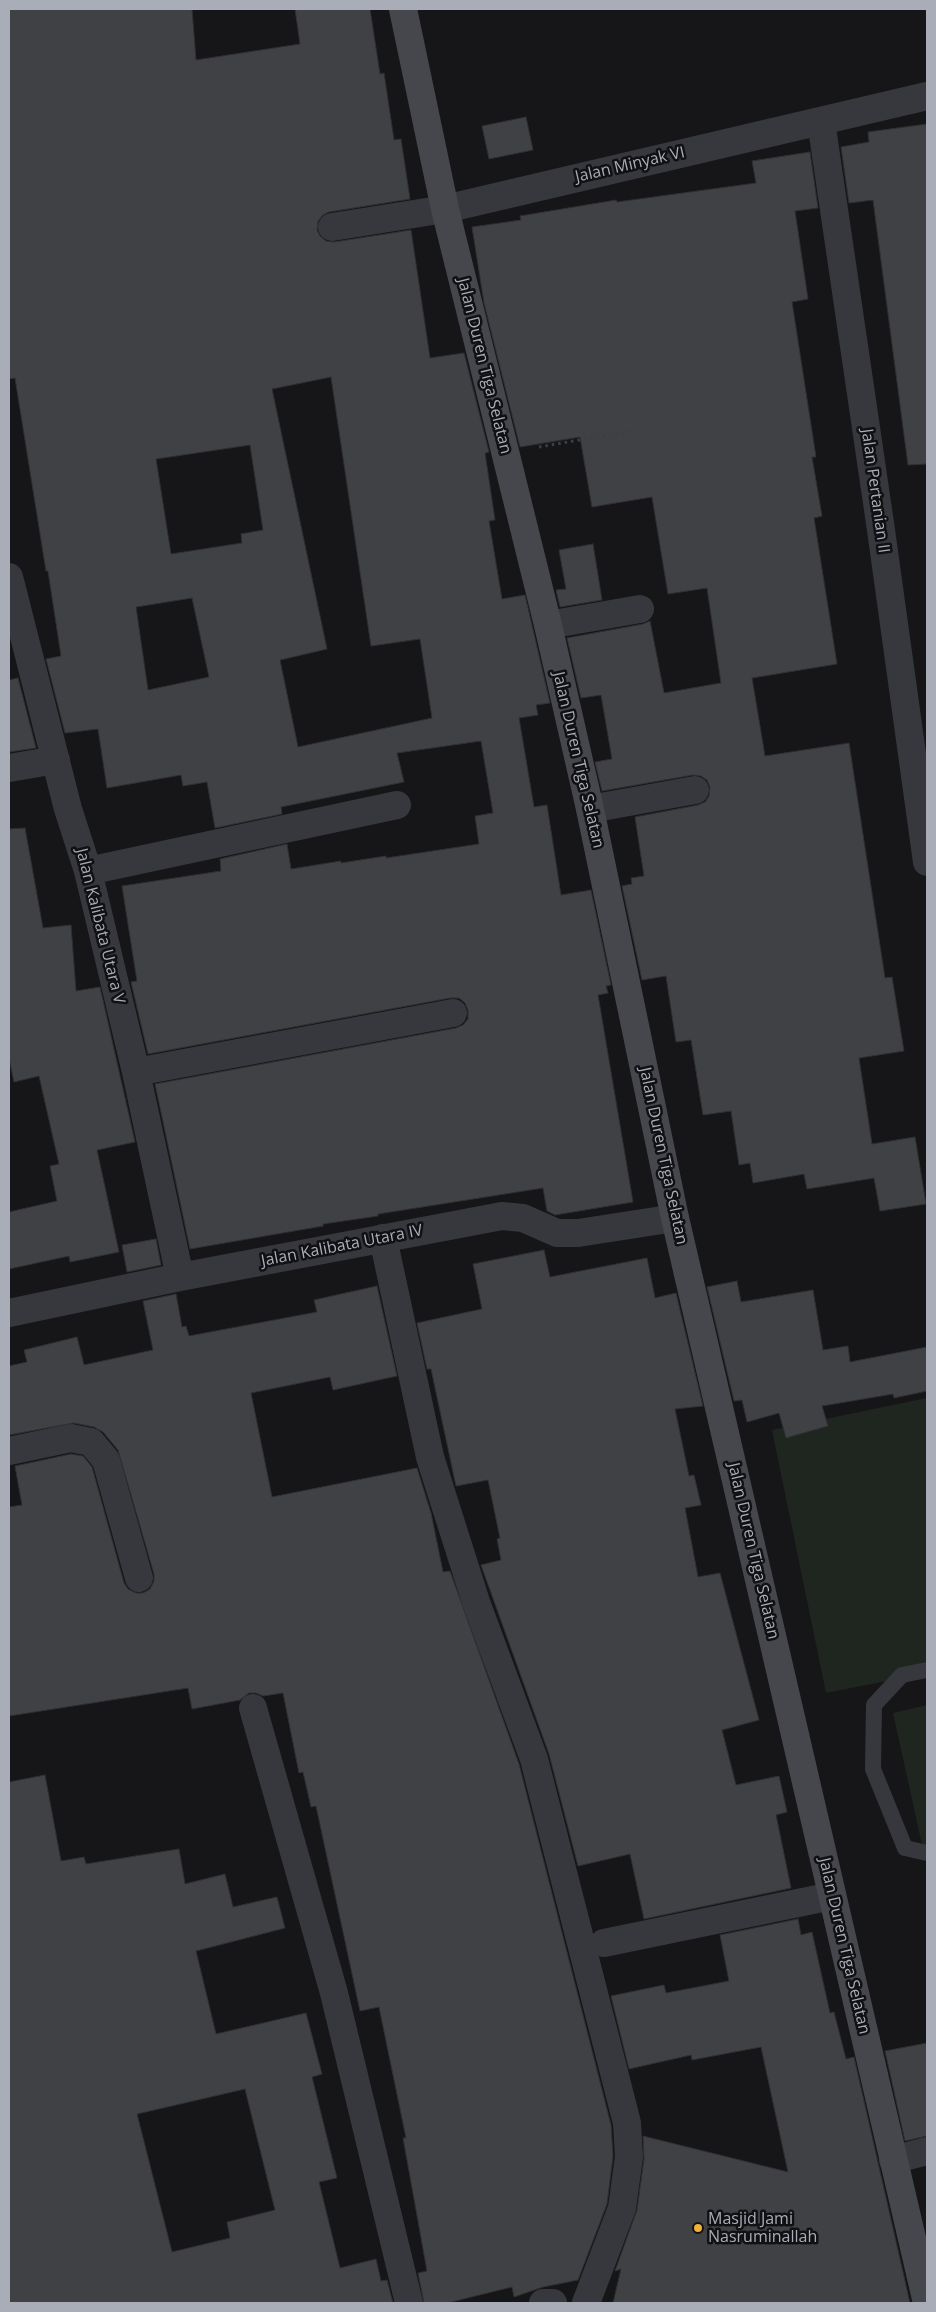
<!DOCTYPE html>
<style>
body{margin:0}
#map{position:relative;width:936px;height:2312px;overflow:hidden;background:#161618;font-family:"Open Sans",sans-serif}
canvas{display:block}
.frame{position:absolute;inset:0;border:10px solid #a8adb8;pointer-events:none}
</style>
<div id="map">
<canvas width="936" height="2312"></canvas>
<div class="frame"></div>
</div>
<script>
const c = document.querySelector('canvas').getContext('2d');
c.lineJoin = 'round';
function paint(path, color) {
  c.fillStyle = color;
  c.fill(path, 'evenodd');
}
function toPath(rows) {
  const path = new Path2D();
  for (const r of rows) {
    path.moveTo(r[0], r[1]);
    for (let i = 2; i < r.length; i += 2) path.lineTo(r[i], r[i + 1]);
  }
  return path;
}
function trace(path, color, width, dash) {
  c.strokeStyle = color;
  c.lineWidth = width;
  c.lineCap = dash ? 'butt' : 'round';
  c.setLineDash(dash || []);
  c.stroke(path);
}
function drawText(font, color, halo, rows, align = 'center') {
  c.font = font + ' "Open Sans",sans-serif';
  c.lineWidth = 5;
  c.setLineDash([]);
  c.textBaseline = 'middle';
  c.strokeStyle = halo;
  c.fillStyle = color;
  for (const [text, x, y, turn = 0] of rows) {
    c.save();
    c.translate(x, y);
    c.rotate((+turn || 0) * Math.PI / 180);
    c.textAlign = isNaN(turn) ? turn : align;
    if (halo) c.strokeText(text, 0, 0);
    c.fillText(text, 0, 0);
    c.restore();
  }
}
paint(toPath([
 [927,1398,927,1673,826,1693,772,1430],
 [927,1705,927,1854,924,1854,893,1713]
]), '#1e261f');
const building = toPath([
 [9,9,192,9,196,60,300,44,295,9,370,9,380,74,384,73,394,140,401,139,410,199,329,212,323,215,318,221,317,230,320,236,326,241,334,242,411,230,430,358,464,353,489,452,485,453,495,520,489,521,502,599,525,595,550,703,536,705,538,715,519,718,534,807,547,805,561,895,591,890,611,985,606,986,608,993,598,995,633,1202,555,1215,547,1211,543,1188,378,1214,378,1216,323,1224,323,1226,190,1249,155,1084,456,1028,463,1025,468,1019,468,1010,465,1003,459,998,450,998,148,1054,131,982,137,981,122,886,221,871,220,859,287,844,291,869,341,861,341,863,386,856,386,858,479,844,475,816,493,813,481,741,397,753,404,782,281,807,282,814,215,828,207,782,183,786,181,775,107,788,98,729,65,733,46,659,61,656,48,571,46,571,15,378,9,379,9,9],
 [331,377,371,646,420,639,432,718,298,747,280,660,327,649,272,389,331,377],
 [250,445,263,530,241,534,242,543,171,554,156,459,250,445],
 [192,598,209,677,148,690,136,607,192,598],
 [526,117,533,150,489,159,482,126,526,117],
 [927,124,927,464,908,465,873,200,849,203,841,147,869,142,868,132,927,124],
 [810,152,818,208,795,211,808,299,792,302,816,457,812,457,822,516,814,518,837,664,752,678,765,756,849,743,885,978,892,977,904,1051,859,1058,872,1144,915,1137,926,1204,880,1211,874,1178,807,1189,804,1174,753,1183,750,1163,739,1165,731,1111,703,1115,691,1040,676,1042,666,976,642,980,622,886,632,884,631,878,644,876,635,817,698,805,705,802,709,796,710,787,707,780,701,776,693,775,602,791,595,762,612,759,601,695,581,698,567,638,643,624,650,621,664,693,721,683,707,588,668,594,652,497,592,507,580,437,520,447,484,303,472,227,521,220,520,216,616,200,617,202,756,183,752,161,810,152],
 [593,544,602,600,560,607,556,590,566,589,559,550,593,544],
 [18,678,36,748,9,752,9,680,18,678],
 [25,828,43,928,71,925,76,991,100,987,135,1142,97,1150,119,1252,70,1262,69,1256,9,1269,9,1212,57,1201,50,1166,59,1164,39,1076,14,1082,9,1058,9,829,25,828],
 [156,1239,161,1265,127,1272,122,1245,156,1239],
 [544,1250,550,1277,647,1258,655,1298,676,1293,703,1406,675,1409,689,1476,694,1475,701,1505,685,1508,698,1577,720,1573,759,1720,722,1730,736,1785,779,1776,787,1812,776,1815,791,1888,644,1919,630,1854,578,1866,549,1754,481,1565,501,1560,497,1539,500,1538,488,1480,456,1486,431,1369,427,1369,417,1323,482,1309,473,1264,544,1250],
 [737,1281,741,1302,813,1290,823,1350,848,1346,850,1362,927,1347,927,1391,894,1398,893,1394,822,1406,828,1426,786,1438,779,1413,747,1422,742,1400,734,1401,707,1287,737,1281],
 [377,1286,397,1376,333,1390,330,1377,251,1393,272,1497,417,1468,431,1513,443,1572,450,1571,519,1764,611,2125,613,2156,607,2204,578,2280,543,2287,514,2297,512,2287,447,2303,424,2303,418,2273,427,2271,403,2138,406,2138,379,2007,360,2011,316,1806,311,1807,303,1772,299,1773,283,1693,263,1696,256,1693,249,1693,240,1700,192,1709,188,1688,9,1716,9,1507,22,1505,15,1466,71,1454,83,1456,92,1467,124,1583,128,1589,136,1593,143,1593,150,1589,154,1581,154,1574,118,1450,103,1432,94,1427,74,1423,9,1435,9,1366,27,1362,24,1350,77,1337,84,1365,153,1350,143,1301,176,1294,182,1327,186,1326,189,1336,317,1312,314,1300,377,1286],
 [45,1775,61,1861,84,1857,86,1864,179,1849,185,1884,225,1874,233,1907,277,1897,285,1928,196,1951,216,2034,306,2013,322,2074,312,2077,337,2178,319,2182,340,2268,376,2259,381,2281,387,2280,393,2303,9,2303,9,1782,45,1775],
 [245,2089,275,2210,227,2222,230,2238,172,2252,137,2114,245,2089],
 [798,1919,801,1935,812,1932,830,2013,834,2012,846,2059,854,2057,910,2303,613,2303,621,2269,615,2271,637,2210,644,2159,643,2136,788,2172,761,2047,692,2060,691,2055,629,2069,611,1996,664,1985,666,1993,729,1981,720,1935,798,1919],
 [927,2043,927,2136,905,2141,885,2051,927,2043]
]);
paint(building, '#404145');
trace(building, '#303034', 1);
trace(toPath([
 [539,447,631,431]
]), '#3d3f44', 3, [2.5, 4]);
trace(toPath([
 [927,1670,902,1675,874,1705,873,1769,905,1848,927,1853]
]), '#37383d', 16);
trace(toPath([
 [821,121,881,530,927,862],
 [332,227,445,209,927,96],
 [9,577,68,809,88,871,136,1072,180,1277],
 [548,625,640,609],
 [9,768,56,760],
 [590,809,695,790],
 [88,871,397,805],
 [136,1072,453,1013],
 [383,1238,430,1457,476,1602,534,1759,627,2123,629,2157,622,2208,586,2303],
 [9,1313,180,1277,502,1216,523,1218,557,1233,578,1233,675,1218],
 [9,1451,71,1438,91,1442,106,1460,139,1578],
 [253,1708,334,1993,409,2303],
 [604,1943,832,1896],
 [893,2160,927,2151],
 [543,2303,553,2303]
]), '#37383d', 28);
trace(toPath([
 [403,9,445,209,548,625,590,809,675,1218,927,2303]
]), '#45474d', 28);
for (const [x, y, r, color] of [
 [698,2228,5,"#f2b134"]
]) {
  const dot = new Path2D();
  dot.arc(x, y, r, 0, 2 * Math.PI);
  c.fillStyle = color;
  c.fill(dot);
  trace(dot, '#111113', 2);
}
drawText('16px', '#a8adb8', '#111113', [
 ["Jalan Minyak VI",630,165,-13],
 ["Jalan Duren Tiga Selatan",484,366,76],
 ["Jalan Pertanian II",875,491,82],
 ["Jalan Duren Tiga Selatan",578,760,77],
 ["Jalan Kalibata Utara V",100,926,76],
 ["Jalan Duren Tiga Selatan",663,1156,78],
 ["Jalan Kalibata Utara IV",342,1246,-11],
 ["Jalan Duren Tiga Selatan",753,1551,77],
 ["Jalan Duren Tiga Selatan",844,1946,77]
]);
drawText('16px', '#a8adb8', '#111113', [
 ["Masjid Jami",708,2219],
 ["Nasruminallah",708,2237]
], 'left');
</script>
